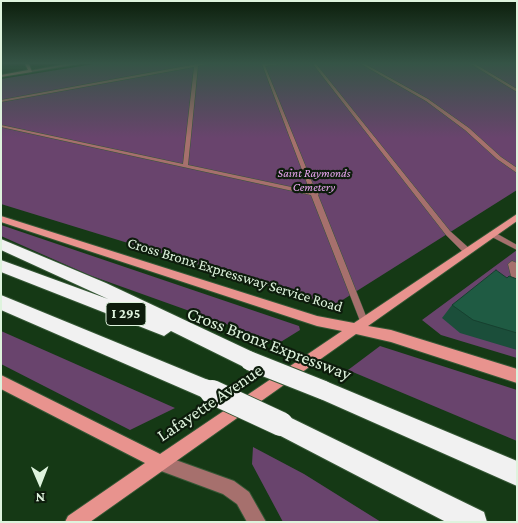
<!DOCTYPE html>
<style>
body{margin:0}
#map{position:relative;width:518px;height:523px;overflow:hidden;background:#153915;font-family:"Crimson Pro",serif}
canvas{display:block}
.frame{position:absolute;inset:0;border:2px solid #def3dd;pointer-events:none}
.north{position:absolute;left:15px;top:458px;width:50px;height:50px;-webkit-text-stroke:4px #0d1c0c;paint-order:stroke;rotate:179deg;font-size:14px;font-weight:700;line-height:20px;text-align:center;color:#def3dd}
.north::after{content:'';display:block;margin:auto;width:18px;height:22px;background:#def3dd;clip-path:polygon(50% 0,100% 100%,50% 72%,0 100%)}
</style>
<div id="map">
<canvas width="518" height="523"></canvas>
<div class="frame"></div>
<div class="north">N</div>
</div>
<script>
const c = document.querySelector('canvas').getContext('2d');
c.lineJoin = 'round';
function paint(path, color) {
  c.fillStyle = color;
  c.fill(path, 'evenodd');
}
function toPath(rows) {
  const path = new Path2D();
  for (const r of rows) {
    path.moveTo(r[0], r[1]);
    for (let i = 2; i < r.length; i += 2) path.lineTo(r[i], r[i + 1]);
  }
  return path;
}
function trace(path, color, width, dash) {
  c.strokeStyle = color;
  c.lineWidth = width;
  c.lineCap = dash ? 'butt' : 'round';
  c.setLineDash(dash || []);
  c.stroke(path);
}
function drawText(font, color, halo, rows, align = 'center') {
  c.font = font + ' "Crimson Pro",serif';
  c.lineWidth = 4.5;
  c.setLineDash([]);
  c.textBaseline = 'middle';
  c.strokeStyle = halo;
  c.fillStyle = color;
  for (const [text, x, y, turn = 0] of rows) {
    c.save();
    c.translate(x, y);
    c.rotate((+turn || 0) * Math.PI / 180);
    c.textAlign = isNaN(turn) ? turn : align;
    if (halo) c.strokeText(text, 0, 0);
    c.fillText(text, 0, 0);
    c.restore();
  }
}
paint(toPath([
 [94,64,517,64,517,190,333,306,1,204,1,79],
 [1,225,299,326,300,330,279,343,89,275,1,236],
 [517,250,517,358,441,335,422,320],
 [1,331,175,408,130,430,1,364],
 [380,346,517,390,517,441,348,370],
 [253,447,304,474,381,522,283,522,252,464]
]), '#69446d');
const lane = toPath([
 [197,64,205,64,198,66,188,165,310,191,262,64,281,64,265,66,316,192,319,194,318,195,368,321,367,324,364,325,361,324,360,321,311,195,1,127,1,125,183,164,194,67,1,102,1,100,197,64],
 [313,64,316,64,450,231,470,249,471,251,470,253,464,253,446,235,313,64],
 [361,64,365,64,428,99,469,128,501,157,517,168,517,173,497,159,465,130,426,101,361,64],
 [471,64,475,64,517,89,517,92,471,64],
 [490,232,494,232,517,245,517,250,490,236,489,234,490,232],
 [512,261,517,263,517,287,514,286,513,284,508,264,512,261]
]);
const street = toPath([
 [66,64,78,64,31,72,29,71,66,64],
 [159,454,234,481,249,492,266,522,247,522,237,504,223,494,153,468,151,462,153,456,159,454]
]);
const secondary = toPath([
 [25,64,29,64,32,72,1,77,1,75,28,70,25,64],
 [517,214,517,221,368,326,391,330,517,369,517,383,391,342,356,334,90,522,65,522,68,516,145,463,1,389,1,375,160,454,342,331,317,326,1,222,1,216,317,316,354,323,517,214]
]);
const highway = toPath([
 [1,239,106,283,257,354,260,361,257,368,250,370,171,331,164,336,1,272,1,260,108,299,1,250,1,239],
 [1,295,213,382,216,389,213,396,206,399,1,310,1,295],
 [323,380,517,461,517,486,316,397,313,390,316,383,323,380],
 [281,413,484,512,487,522,446,522,273,432,270,424,273,416,281,413]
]);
trace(lane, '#355735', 1);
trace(street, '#355735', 2);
trace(secondary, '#355735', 2);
trace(highway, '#355735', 2);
paint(lane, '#a6706d');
paint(street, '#a6706d');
paint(secondary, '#e8938e');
paint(highway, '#f1f1f1');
const highwayBridgeFar1 = toPath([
 [250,361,323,390],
 [206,389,214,393]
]);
const highwayBridge = toPath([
 [212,392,281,424]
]);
trace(highwayBridgeFar1, '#355735', 21, []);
trace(highwayBridge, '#355735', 26, []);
trace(highwayBridgeFar1, '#f1f1f1', 19);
trace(highwayBridge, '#f1f1f1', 24);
paint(toPath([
 [507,278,517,279,517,350,460,333,442,318,452,305]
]), '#1b4e3a');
const building = toPath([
 [496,270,507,278,509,276,517,279,517,333,473,320,452,305,496,270]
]);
paint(building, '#1f5b43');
trace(building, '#16402f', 1);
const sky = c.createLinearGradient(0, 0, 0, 138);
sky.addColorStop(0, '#0c1f0c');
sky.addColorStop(0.46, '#355446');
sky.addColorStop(1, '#35544600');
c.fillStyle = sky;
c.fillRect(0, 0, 518, 138);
drawText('italic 12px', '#eaa7f1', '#0d1c0c', [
 ["Saint Raymonds",314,173],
 ["Cemetery",314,187]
]);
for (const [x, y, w] of [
 [126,314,40]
]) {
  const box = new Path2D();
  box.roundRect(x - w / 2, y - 11.5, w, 23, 4);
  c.fillStyle = '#0d1c0c';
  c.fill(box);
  trace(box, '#def3dd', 1);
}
drawText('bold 14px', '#def3dd', null, [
 ["I 295",126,314]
]);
drawText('15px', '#def3dd', '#0d1c0c', [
 ["Cross Bronx Expressway Service Road",235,275,17]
]);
drawText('18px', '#def3dd', '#0d1c0c', [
 ["Cross Bronx Expressway",269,344,21],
 ["Lafayette Avenue",210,403,-34]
]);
</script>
